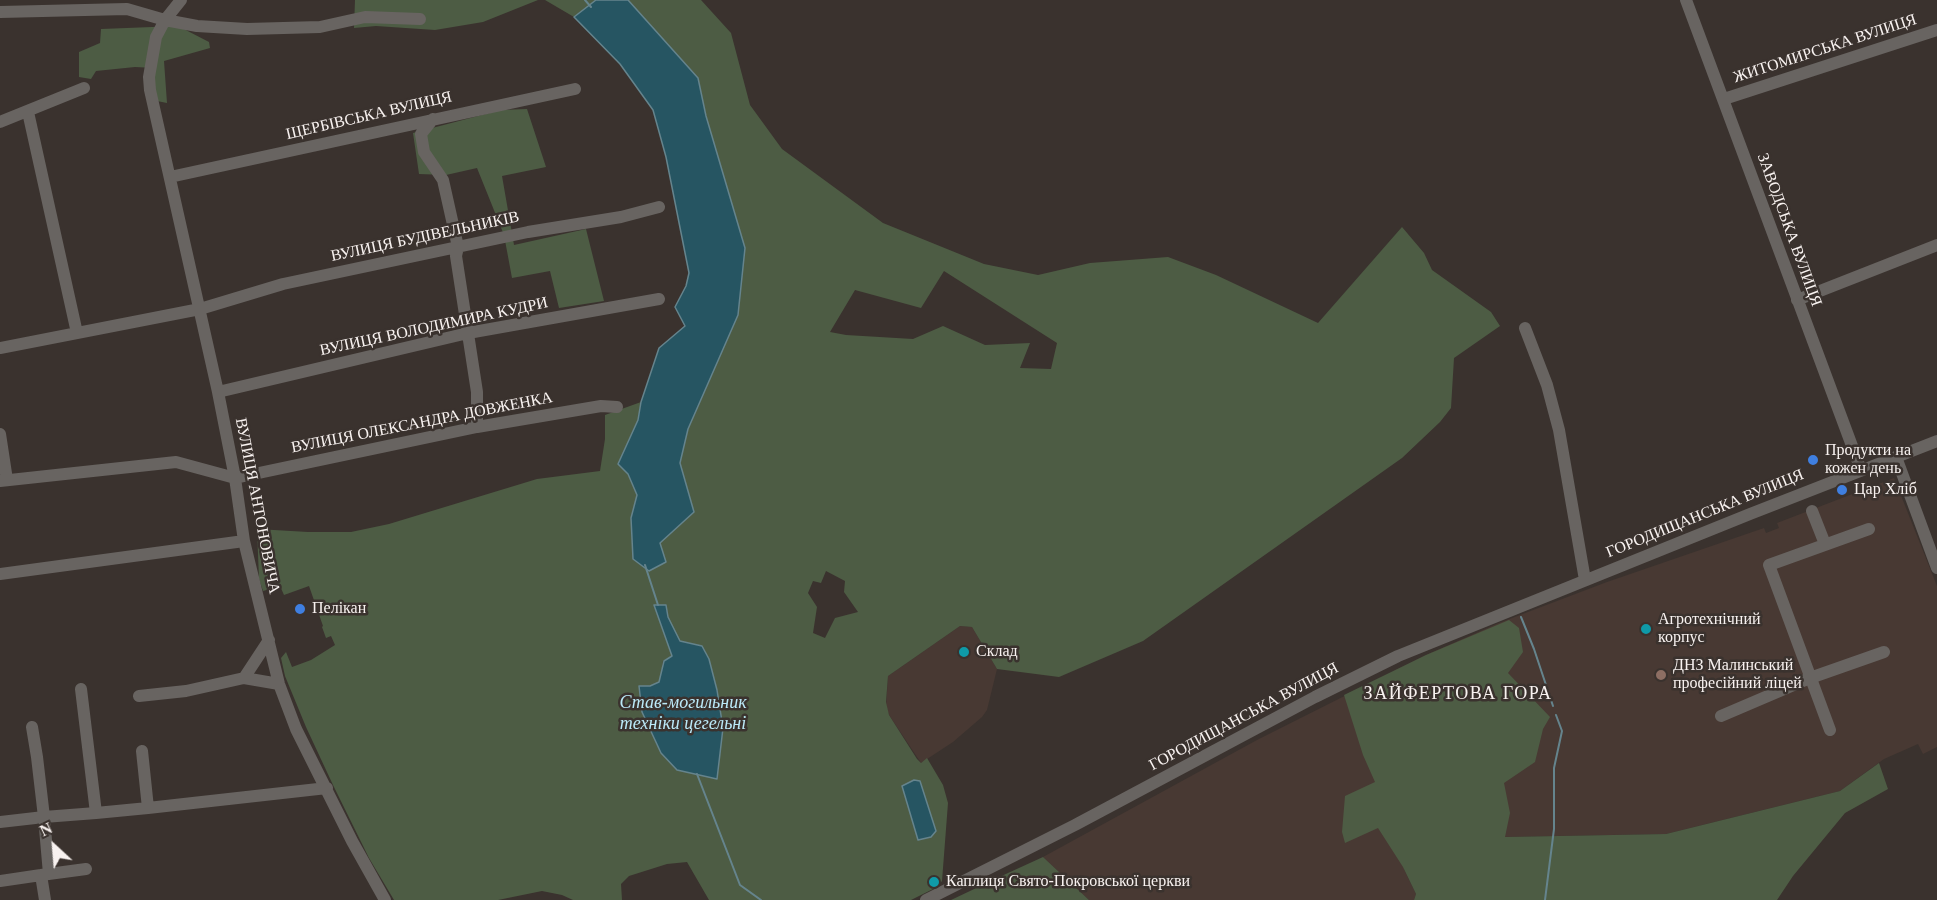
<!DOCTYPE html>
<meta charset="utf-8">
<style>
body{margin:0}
#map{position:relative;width:1937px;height:900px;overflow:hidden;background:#3a322e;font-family:"Times New Roman",serif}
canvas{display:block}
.north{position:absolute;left:24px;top:816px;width:60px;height:60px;-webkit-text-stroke:4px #3a322e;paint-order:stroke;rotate:334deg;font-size:16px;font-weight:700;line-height:24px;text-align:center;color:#f8f2f0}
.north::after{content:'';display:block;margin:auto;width:21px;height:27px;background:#f8f2f0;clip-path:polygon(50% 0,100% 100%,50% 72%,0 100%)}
</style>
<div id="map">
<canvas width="1937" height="900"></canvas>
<div class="north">N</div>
</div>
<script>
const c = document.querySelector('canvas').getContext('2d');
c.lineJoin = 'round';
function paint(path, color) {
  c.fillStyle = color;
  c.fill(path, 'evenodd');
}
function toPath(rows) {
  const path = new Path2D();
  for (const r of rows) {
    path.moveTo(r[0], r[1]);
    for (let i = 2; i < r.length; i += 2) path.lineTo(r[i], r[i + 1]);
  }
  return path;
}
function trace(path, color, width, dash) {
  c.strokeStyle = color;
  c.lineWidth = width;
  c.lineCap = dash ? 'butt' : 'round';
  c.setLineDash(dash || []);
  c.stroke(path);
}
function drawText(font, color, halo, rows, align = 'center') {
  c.font = font + ' "Times New Roman",serif';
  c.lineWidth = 5;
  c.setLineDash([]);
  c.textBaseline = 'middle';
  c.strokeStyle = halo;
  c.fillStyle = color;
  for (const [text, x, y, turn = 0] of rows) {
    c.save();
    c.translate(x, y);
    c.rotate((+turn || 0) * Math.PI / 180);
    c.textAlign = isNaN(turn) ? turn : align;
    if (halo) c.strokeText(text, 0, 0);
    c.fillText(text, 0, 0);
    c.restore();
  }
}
paint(toPath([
 [1894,478,1937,586,1937,747,1923,754,1918,744,1884,759,1840,791,1666,834,1504,837,1404,869,1416,894,1414,900,1089,900,1043,857,1257,740,1426,655,1499,623,1607,582,1764,528,1766,533,1779,528,1777,523],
 [960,626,972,627,997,669,987,710,982,717,953,742,921,763,889,715,886,707,888,676]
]), '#483933');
paint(toPath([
 [355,0,538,0,483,22,435,30,376,26,354,28],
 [545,0,596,0,574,17],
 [628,0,701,0,731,33,750,105,782,149,883,223,984,264,1038,275,1090,263,1168,257,1216,275,1318,323,1402,227,1424,253,1432,270,1491,312,1500,326,1454,358,1451,408,1440,422,1402,458,1143,641,1059,677,997,669,972,627,960,626,888,676,886,702,889,715,917,759,921,763,927,758,943,785,948,803,942,881,937,887,911,900,709,900,687,862,667,864,629,876,621,884,622,900,573,900,562,895,542,891,498,900,394,900,369,858,333,785,306,727,285,676,281,658,286,652,292,667,311,660,335,645,331,636,326,638,322,627,323,626,309,586,284,595,280,586,263,591,259,579,257,529,308,532,351,532,389,524,537,479,600,471,605,439,605,415,641,402,638,420,618,464,628,474,637,495,631,518,659,543,694,512,680,463,688,429,706,116,698,78],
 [944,271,1057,343,1051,369,1020,368,1030,343,985,345,943,326,913,339,846,335,830,332,855,290,921,308],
 [826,571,845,581,844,592,858,612,835,618,825,638,813,633,817,607,808,593,813,581,821,583],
 [654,605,666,605,668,617,680,641,702,646,709,659,717,690,639,686,650,686,660,682,663,661,672,656],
 [178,26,209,42,210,48,164,61,167,103,157,101,154,92,155,68,135,67,96,71,91,79,79,77,79,52,100,43,101,29],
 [527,109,546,167,502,176,514,245,586,229,604,301,559,308,550,271,512,278,504,235,477,168,446,175,419,174,413,133,501,110],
 [1509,620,1519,628,1523,652,1508,673,1550,717,1543,729,1535,762,1504,783,1510,813,1505,837,1666,834,1840,791,1879,763,1888,789,1845,813,1793,876,1777,900,1414,900,1416,894,1403,867,1378,828,1345,843,1342,832,1345,796,1375,782,1363,755,1344,695,1426,655],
 [1043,857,1089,900,951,900,1008,873]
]), '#4d5c44');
const water = toPath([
 [596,0,628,0,698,78,706,116,745,248,738,315,688,429,680,463,694,512,660,543,666,562,649,571,633,559,631,518,637,495,628,474,618,464,638,420,641,402,659,348,685,326,675,307,686,286,689,273,666,157,653,110,620,64,574,17,596,0],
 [654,605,666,605,668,617,680,641,702,646,709,659,717,690,723,728,717,779,677,770,661,753,642,712,639,686,650,686,659,682,664,661,672,656,654,605],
 [914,780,920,781,936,831,931,837,918,840,902,786,914,780]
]);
paint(water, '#265562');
trace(water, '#65848d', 1.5);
trace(toPath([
 [585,0,591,7],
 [645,565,658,605],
 [1521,617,1534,649,1553,706],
 [697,774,740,885,761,900],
 [1545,900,1554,829,1554,768,1562,731,1556,715]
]), '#65848d', 2);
trace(toPath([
 [1686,0,1861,470],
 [0,12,127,9,165,20,181,0],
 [1724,99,1937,30],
 [28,112,77,333],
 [433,119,421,134,424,152,443,180,458,247,456,256,477,392,477,427],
 [0,122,84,88],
 [170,177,575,89],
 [1797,300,1937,245],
 [1525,328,1547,385,1559,430,1585,580],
 [0,348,200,309,283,284,528,232,621,217,659,207],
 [218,392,468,333,659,299],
 [0,434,7,480],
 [1896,457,1937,568],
 [0,481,176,462,235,478,477,427,601,406,617,407],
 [1812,511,1825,544],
 [0,574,244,541],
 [244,678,269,640],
 [139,696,186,691,244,678,279,684],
 [1721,716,1810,678,1884,652],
 [1830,730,1769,565,1869,529],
 [148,808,327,788],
 [96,813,148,808,142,751],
 [0,822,44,817,37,757,32,727],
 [49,874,44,817,96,813,81,689],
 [0,881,41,875],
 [45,900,41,875,86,869],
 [385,900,352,841,296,729,279,684,244,541,235,478,218,392,150,90,149,77,156,37,165,20,197,26,247,29,320,27,365,17,420,19],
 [926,900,1075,825,1315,697,1398,656,1750,514,1937,441]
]), '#686461', 12);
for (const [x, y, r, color] of [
 [1813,460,6,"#3f7fe0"],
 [1842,490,6,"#3f7fe0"],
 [300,609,6,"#3f7fe0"],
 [1646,629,6,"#0f9aa8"],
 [964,652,6,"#0f9aa8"],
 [1661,675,6,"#8d6e63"],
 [934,882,6,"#0f9aa8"]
]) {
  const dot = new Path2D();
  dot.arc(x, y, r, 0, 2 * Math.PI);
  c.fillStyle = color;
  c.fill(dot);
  trace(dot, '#3a322e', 2);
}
drawText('16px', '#f8f2f0', '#3a322e', [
 ["ЖИТОМИРСЬКА ВУЛИЦЯ",1825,49,-18],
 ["ЩЕРБІВСЬКА ВУЛИЦЯ",369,116,-13],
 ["ЗАВОДСЬКА ВУЛИЦЯ",1789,230,70],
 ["ВУЛИЦЯ БУДІВЕЛЬНИКІВ",425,237,-12],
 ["ВУЛИЦЯ ВОЛОДИМИРА КУДРИ",434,327,-12],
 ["ВУЛИЦЯ ОЛЕКСАНДРА ДОВЖЕНКА",422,423,-11],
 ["ВУЛИЦЯ АНТОНОВИЧА",257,506,79],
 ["ГОРОДИЩАНСЬКА ВУЛИЦЯ",1705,514,-22],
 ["ГОРОДИЩАНСЬКА ВУЛИЦЯ",1244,717,-28]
]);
drawText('16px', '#f8f2f0', '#3a322e', [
 ["Продукти на",1825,451],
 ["кожен день",1825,469],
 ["Цар Хліб",1854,490],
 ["Пелікан",312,609],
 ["Агротехнічний",1658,620],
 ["корпус",1658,638],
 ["Склад",976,652],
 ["ДНЗ Малинський",1673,666],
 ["професійний ліцей",1673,684],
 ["Каплиця Свято-Покровської церкви",946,882]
], 'left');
c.letterSpacing = '1.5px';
drawText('18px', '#f8f2f0', '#3a322e', [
 ["ЗАЙФЕРТОВА ГОРА",1458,694]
]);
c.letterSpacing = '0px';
drawText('italic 18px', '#bbe9f8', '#3a322e', [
 ["Став-могильник",683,703],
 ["техніки цегельні",683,724]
]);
</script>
